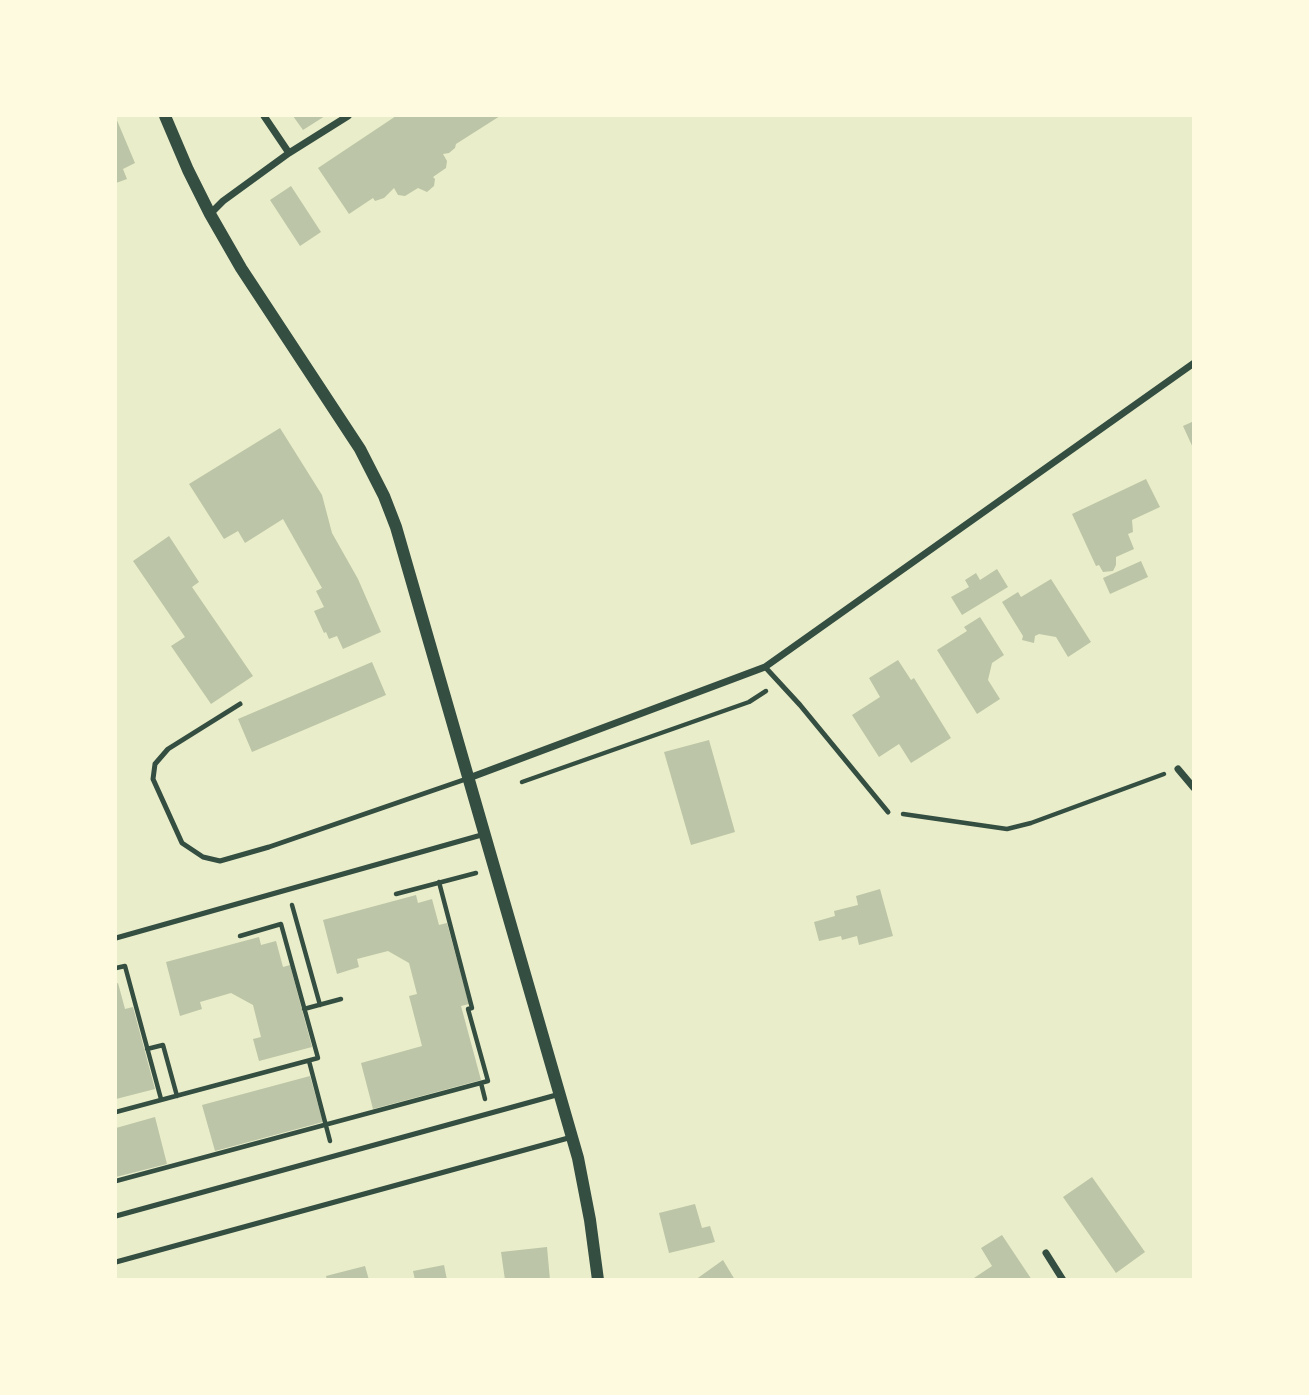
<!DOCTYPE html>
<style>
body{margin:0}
#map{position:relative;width:1309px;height:1395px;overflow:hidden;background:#e9edc9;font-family:"Roboto Serif",serif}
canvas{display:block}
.frame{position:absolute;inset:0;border:117px solid #fefae0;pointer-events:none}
</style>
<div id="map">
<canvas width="1309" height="1395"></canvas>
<div class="frame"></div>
</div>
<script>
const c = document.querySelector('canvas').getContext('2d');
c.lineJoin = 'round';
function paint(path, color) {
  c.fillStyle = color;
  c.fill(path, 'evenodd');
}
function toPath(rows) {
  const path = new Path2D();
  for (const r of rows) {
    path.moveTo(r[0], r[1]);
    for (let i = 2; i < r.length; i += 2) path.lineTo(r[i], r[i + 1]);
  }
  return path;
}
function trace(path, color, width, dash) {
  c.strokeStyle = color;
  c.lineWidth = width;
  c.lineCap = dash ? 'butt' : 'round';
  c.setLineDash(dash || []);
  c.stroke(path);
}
paint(toPath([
 [293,116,325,116,303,130],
 [396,116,500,116,456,144,455,148,449,153,443,154,447,161,446,168,433,177,435,179,434,186,427,192,418,188,405,196,398,195,394,188,384,198,375,201,373,198,349,214,318,168],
 [116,118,135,163,123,169,127,179,116,183],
 [291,186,321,232,300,246,270,200],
 [1194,421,1194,450,1183,426],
 [280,428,322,495,332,533,358,579,381,632,343,649,337,636,329,639,326,632,324,633,314,611,324,607,316,591,322,588,283,519,245,543,238,531,224,539,189,484],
 [1146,479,1160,507,1132,520,1133,532,1128,534,1134,549,1116,557,1116,565,1113,571,1103,572,1099,565,1096,566,1072,514],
 [169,536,199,582,192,587,253,676,211,704,171,646,185,637,133,561],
 [1141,561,1148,577,1110,594,1103,578],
 [997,569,1008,587,962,615,951,597,969,587,965,580,976,573,980,580],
 [1051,579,1091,642,1068,657,1056,637,1039,634,1035,636,1034,643,1022,640,1023,636,1002,602,1018,592,1021,597],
 [980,617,1004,655,992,663,988,680,1000,699,977,714,937,650,967,631,964,627],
 [898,660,911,680,914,678,951,738,911,763,899,744,879,757,852,715,880,697,869,678],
 [372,662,386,695,252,752,238,719],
 [709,740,735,832,691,845,664,752],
 [880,889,893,936,859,945,857,936,842,940,841,936,819,941,814,922,835,916,834,911,858,905,856,896],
 [416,895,418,903,432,899,439,925,447,923,469,1004,461,1006,481,1080,373,1109,361,1063,422,1046,409,996,417,994,409,963,388,951,357,959,359,967,337,974,323,920],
 [259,937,261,945,276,941,283,967,290,965,312,1047,259,1061,253,1039,261,1037,253,1005,231,993,200,1002,202,1009,180,1016,166,962],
 [118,983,125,1009,133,1007,155,1089,116,1099,116,984],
 [310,1076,323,1122,215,1151,202,1105],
 [155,1117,167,1164,116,1177,116,1128],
 [1092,1177,1145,1252,1116,1273,1063,1197],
 [695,1204,702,1228,710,1226,715,1242,669,1253,659,1213],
 [1002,1235,1032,1280,971,1280,992,1266,981,1248],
 [547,1247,550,1280,505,1280,501,1252],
 [723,1260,735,1280,695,1280],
 [444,1265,447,1280,415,1280,413,1271],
 [365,1266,369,1280,327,1280,326,1276]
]), '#bcc5a7');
trace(toPath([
 [522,782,749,702,766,691],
 [903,814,1007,829,1031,823,1164,774],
 [396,894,476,873],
 [292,905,320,1005],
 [116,968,125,966,161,1099],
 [304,1009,341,999],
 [147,1049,163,1045,177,1096],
 [309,1061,330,1141],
 [481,1083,485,1099],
 [116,1112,318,1058,281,924,240,936],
 [116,1181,488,1081,468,1009,472,1008,439,882]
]), '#344e41', 4.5);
trace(toPath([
 [765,667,800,705,888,812],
 [240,704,168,749,155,764,153,779,182,843,203,857,220,861,269,847,469,778],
 [116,938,485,834],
 [116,1216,560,1094],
 [116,1262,572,1137]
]), '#344e41', 5);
trace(toPath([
 [264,116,289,153],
 [210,214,223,201,289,153,348,116],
 [1178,769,1194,788],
 [469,778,765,667,1194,363],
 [1046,1253,1063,1280]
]), '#344e41', 7);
trace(toPath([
 [165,116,188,170,210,214,241,268,360,449,384,496,396,527,578,1158,590,1220,598,1280]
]), '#344e41', 12);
</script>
